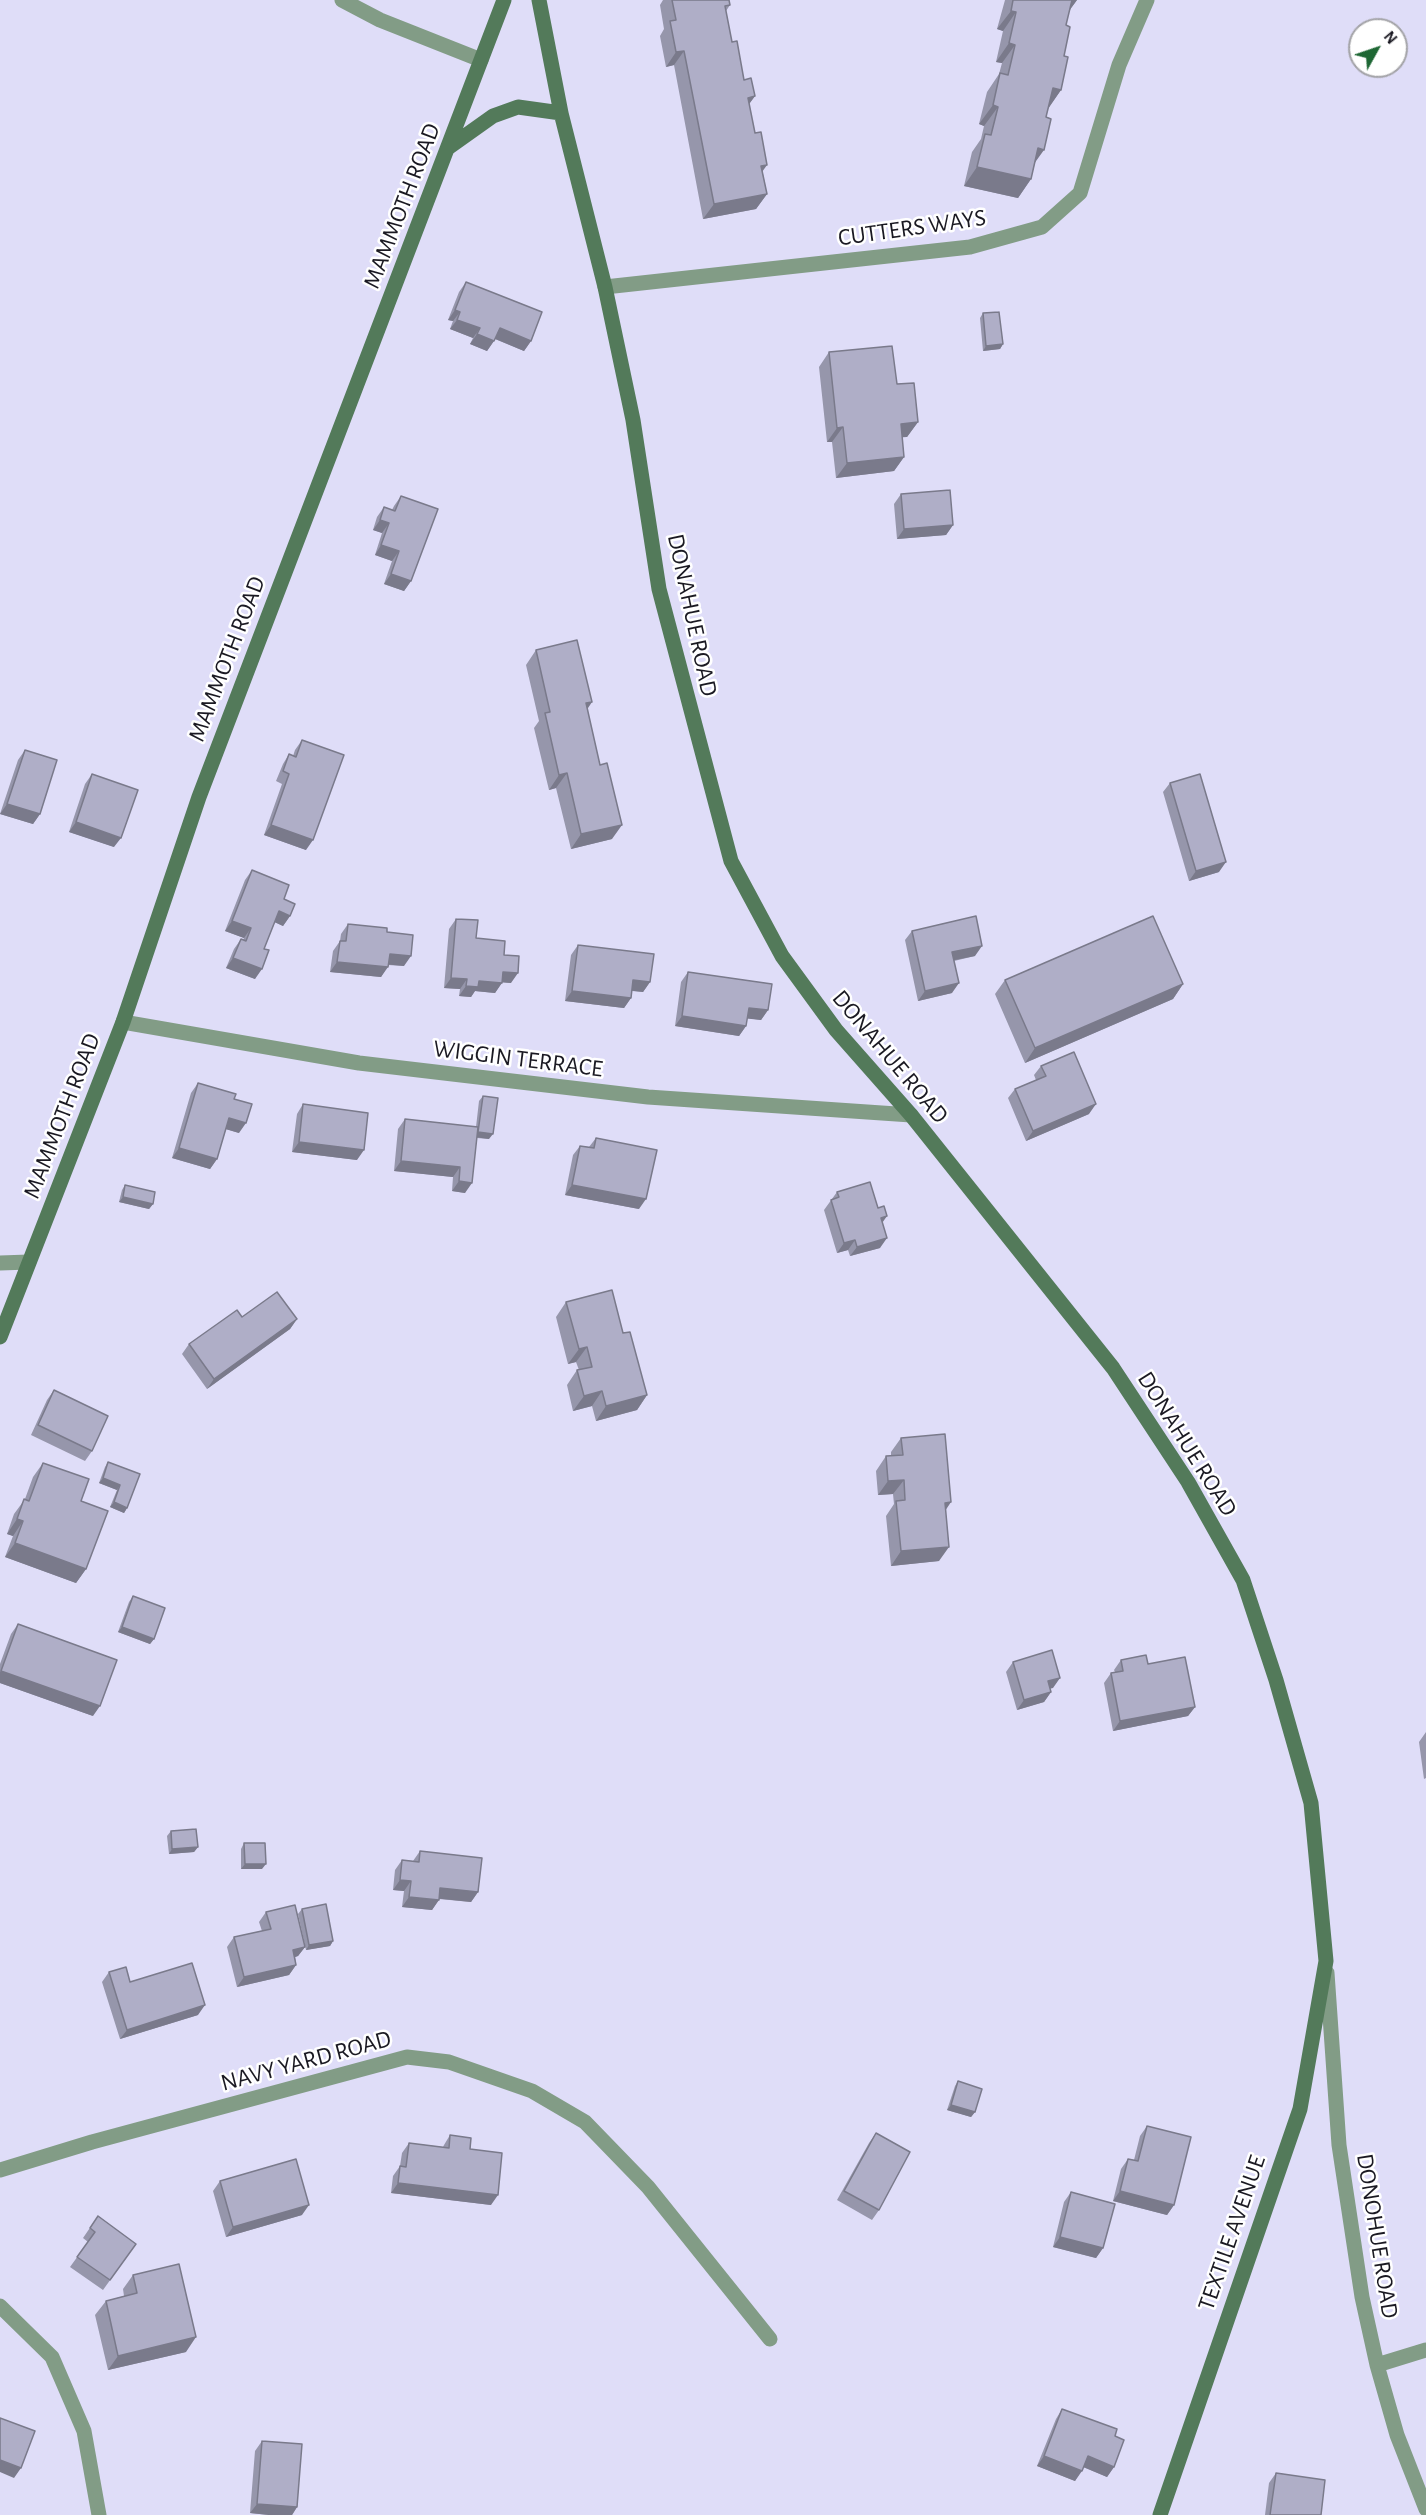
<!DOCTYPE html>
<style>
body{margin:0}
#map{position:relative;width:1426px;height:2515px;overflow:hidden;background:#dfddf8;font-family:"Alegreya Sans",sans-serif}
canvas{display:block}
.north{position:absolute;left:1348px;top:18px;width:60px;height:60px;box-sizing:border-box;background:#fff;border:2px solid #a3a3a7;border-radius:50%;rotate:50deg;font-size:16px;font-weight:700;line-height:24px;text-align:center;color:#1a1922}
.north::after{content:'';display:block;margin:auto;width:21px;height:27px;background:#1e6734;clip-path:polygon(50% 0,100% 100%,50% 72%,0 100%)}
</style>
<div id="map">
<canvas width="1426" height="2515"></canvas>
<div class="north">N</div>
</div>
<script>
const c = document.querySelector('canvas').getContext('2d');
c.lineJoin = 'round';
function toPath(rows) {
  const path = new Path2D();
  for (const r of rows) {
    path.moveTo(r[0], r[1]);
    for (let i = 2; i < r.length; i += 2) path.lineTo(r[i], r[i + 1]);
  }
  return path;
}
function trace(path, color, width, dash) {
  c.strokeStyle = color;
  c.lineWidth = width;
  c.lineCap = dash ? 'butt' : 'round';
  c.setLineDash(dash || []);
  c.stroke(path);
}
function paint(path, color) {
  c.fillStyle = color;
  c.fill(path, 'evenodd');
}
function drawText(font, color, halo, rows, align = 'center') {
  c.font = font + ' "Alegreya Sans",sans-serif';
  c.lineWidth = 5;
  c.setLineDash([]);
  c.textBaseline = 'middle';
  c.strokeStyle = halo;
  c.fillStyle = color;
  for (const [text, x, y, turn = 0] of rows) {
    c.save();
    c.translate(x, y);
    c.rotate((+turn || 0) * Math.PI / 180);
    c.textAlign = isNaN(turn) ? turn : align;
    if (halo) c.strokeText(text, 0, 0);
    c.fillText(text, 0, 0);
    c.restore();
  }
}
trace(toPath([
 [342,0,380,20,481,60],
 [605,287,970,247,1042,227,1080,193,1119,65,1147,0],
 [123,1022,359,1063,648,1097,911,1115],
 [0,1263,29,1262],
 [1327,1973,1339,2145,1362,2297,1377,2365,1397,2435,1426,2509],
 [0,2170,92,2142,407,2057,449,2062,532,2091,585,2122,648,2187,770,2339],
 [0,2306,52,2357,84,2431,99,2515],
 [1377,2365,1426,2350]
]), '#829c86', 15);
trace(toPath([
 [539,0,561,113,605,287,633,420,659,589,731,861,782,956,836,1030,911,1115,1113,1368,1188,1482,1243,1580,1276,1680,1311,1803,1326,1961,1300,2109,1160,2515],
 [448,148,493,116,518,107,561,113],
 [0,1337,123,1022,199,797,504,0]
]), '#537a5a', 15);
paint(toPath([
 [663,0,729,0,730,5,726,11,732,42,744,80,755,96,749,104,767,194,756,209,703,219,674,65,666,67,660,36,664,29,660,5],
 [1005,0,1077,0,1069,11,1066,25,1061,90,1048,108,1031,179,1018,198,964,186,972,152,981,139,984,126,979,124,987,92,999,74,1002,63,996,62,1003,31,997,29],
 [466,282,531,341,524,351,495,339,487,351,470,344,473,338,450,329,453,321,448,320,459,292],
 [983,313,1003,344,1000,349,983,351,980,318],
 [829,352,897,384,918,422,907,437,902,437,904,457,894,471,836,478,832,442,827,442,819,367],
 [901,494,953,525,946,535,897,539,894,504],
 [401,496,411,581,404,591,384,584,392,561,375,555,382,533,373,530,377,517,384,507,392,510,394,506],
 [536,650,587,709,612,839,571,849,556,788,549,790,534,728,539,721,526,665],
 [302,740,306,850,264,835,282,784,276,781,283,764,289,754,293,756,295,750],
 [25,750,40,814,33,824,0,814,18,760],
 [92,774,114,847,69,832,85,784],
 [1170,783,1219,872,1189,881,1163,792],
 [252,870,284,899,290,916,283,926,275,922,264,949,255,979,226,968,234,949,241,939,243,940,244,938,225,931,245,880],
 [456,919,476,938,504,955,511,983,502,982,495,993,475,991,471,997,459,996,460,989,444,988,449,929],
 [348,924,387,932,404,966,388,965,381,977,330,972,333,951,340,941,341,934],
 [912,931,975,956,954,961,952,993,918,1001,905,940],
 [578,945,650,982,643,992,632,991,631,998,624,1008,565,1001,571,955],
 [688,972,768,1010,761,1020,747,1018,746,1026,739,1036,675,1026,681,982],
 [1005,980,1183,984,1173,999,1025,1063,995,994],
 [1041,1066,1089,1114,1026,1141,1008,1098,1015,1089,1036,1080,1034,1075],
 [198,1083,234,1099,239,1133,226,1129,217,1159,210,1169,172,1158,191,1093],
 [483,1096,489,1139,477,1138,465,1193,452,1191,453,1177,394,1171,398,1129,405,1119,476,1127,479,1101],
 [303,1104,357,1160,292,1152,297,1114],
 [596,1138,639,1209,565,1195,573,1155,580,1146,589,1147],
 [125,1185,153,1204,149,1209,119,1202,122,1190],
 [837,1192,882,1223,880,1248,850,1256,848,1250,837,1253,824,1210],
 [566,1302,623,1333,647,1395,637,1410,596,1421,592,1406,573,1411,567,1385,577,1370,579,1370,576,1362,568,1364,556,1317],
 [242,1317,297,1319,290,1329,207,1389,182,1354,189,1344],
 [54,1390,92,1451,85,1461,31,1435,47,1400],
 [901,1438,946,1510,939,1561,891,1566,886,1516,894,1504,893,1494,878,1495,876,1471,886,1456,891,1456,891,1452],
 [108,1462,140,1474,127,1508,124,1513,110,1507,117,1490,99,1483,105,1467],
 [43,1463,81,1501,86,1569,76,1583,5,1557,13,1536,7,1534,14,1514,25,1499,33,1477],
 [133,1596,154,1639,150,1644,118,1632,129,1602],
 [18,1624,93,1716,0,1683,0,1664,11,1634],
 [1121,1660,1148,1664,1195,1707,1188,1716,1113,1731,1104,1683,1111,1673,1115,1672,1114,1670],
 [1013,1662,1053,1688,1050,1688,1051,1692,1044,1702,1017,1710,1006,1672],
 [1426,1732,1426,1778,1424,1779,1419,1742],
 [171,1831,198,1847,194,1852,169,1854,167,1836],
 [244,1843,262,1869,241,1869,241,1849],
 [420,1851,478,1892,471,1902,439,1899,432,1910,402,1907,404,1891,393,1890,395,1870,402,1860,413,1861],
 [302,1909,333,1941,330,1946,306,1950,298,1914],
 [266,1912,305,1947,298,1956,295,1957,296,1965,289,1975,237,1987,227,1947,234,1937,262,1931,259,1922],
 [109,1972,130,1982,198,2015,120,2039,102,1982],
 [958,2081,975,2112,971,2117,947,2110,955,2086],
 [1147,2126,1174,2205,1167,2215,1113,2201,1121,2169,1128,2159,1134,2160,1140,2136],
 [876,2133,879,2210,872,2220,837,2200,869,2143],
 [450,2135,470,2149,491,2205,391,2193,393,2176,400,2166,402,2153,409,2143,443,2147,444,2145],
 [220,2181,302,2215,226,2237,213,2191],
 [1071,2192,1103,2248,1096,2258,1053,2247,1064,2202],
 [98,2216,136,2244,103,2290,70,2267,88,2242,83,2238],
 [133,2275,186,2352,108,2370,95,2315,106,2301,124,2296,123,2289],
 [1062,2409,1115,2436,1114,2467,1107,2477,1083,2467,1075,2481,1037,2466,1056,2419],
 [262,2441,297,2507,292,2515,269,2515,250,2513,255,2451],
 [1276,2473,1321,2515,1265,2515,1269,2483]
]), '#9696ab');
paint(toPath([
 [1069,0,1077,0,1066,15],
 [1011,11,1016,12,1003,31,997,29],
 [1009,43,1015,45,1002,63,996,62],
 [684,51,674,65,666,67,676,52],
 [1053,88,1061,90,1048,109],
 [755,96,744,111,748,98],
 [993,105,998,107,984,126,979,124],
 [1038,148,1044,150,1031,168],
 [767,165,757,179,761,166],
 [977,167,1031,179,1018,198,964,186],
 [767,194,756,209,703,219,714,204],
 [455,310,460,312,453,321,448,320],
 [457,320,480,328,473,338,450,329],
 [500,328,531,341,524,351,493,338],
 [477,334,494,341,487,351,470,344],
 [1003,344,1000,349,983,351,986,346],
 [918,422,907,437,890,438,901,424],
 [843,427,832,442,827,442,837,428],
 [904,457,894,471,836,478,847,463],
 [380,520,389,523,382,533,373,530],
 [953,525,946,535,897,539,904,529],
 [381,545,399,551,392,561,375,555],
 [391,574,411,581,404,591,384,584],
 [592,702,582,717,586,703],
 [567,773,556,788,549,790,559,775],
 [7,804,40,814,33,824,0,814],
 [76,822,121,838,114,847,69,832],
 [271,825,313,840,306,850,264,835],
 [622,825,612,839,571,849,581,834],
 [1226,862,1219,872,1189,881,1196,871],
 [279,911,290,916,283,926,272,921],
 [232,921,251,928,244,938,225,931],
 [982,946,975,956,945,962,952,952],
 [390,954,411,956,404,966,383,964],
 [233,958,262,969,255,979,226,968],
 [337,962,388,967,381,977,330,972],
 [503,972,518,973,511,983,496,982],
 [451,978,467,979,460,989,444,988],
 [633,980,650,982,643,992,626,990],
 [479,981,502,983,495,993,475,991,471,997,459,996,466,986],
 [959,983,952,993,918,1001,925,991],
 [1183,984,1173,999,1025,1063,1035,1048],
 [572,991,631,998,624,1008,565,1001],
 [749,1008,768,1010,761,1020,742,1018],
 [682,1016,746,1026,739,1036,675,1026],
 [1096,1104,1089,1114,1026,1141,1033,1131],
 [229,1118,246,1123,239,1133,222,1128],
 [478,1132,493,1134,489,1139,474,1137],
 [299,1142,364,1150,357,1160,292,1152],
 [179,1148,217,1159,210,1169,172,1158],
 [401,1161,460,1167,453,1177,394,1171],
 [459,1181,472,1183,465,1193,452,1191],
 [572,1185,646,1199,639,1209,565,1195],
 [123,1197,153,1204,149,1209,119,1202],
 [887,1216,880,1226,881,1218],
 [887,1238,880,1248,850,1256,857,1247],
 [855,1240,848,1250,837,1253,844,1243],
 [297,1319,290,1329,207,1389,214,1379],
 [587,1347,576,1362,568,1364,579,1349],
 [602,1391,592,1406,573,1411,584,1396],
 [647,1395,637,1410,596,1421,606,1406],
 [103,1478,120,1485,117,1490,99,1483],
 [904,1480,893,1494,878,1495,888,1481],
 [114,1502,127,1508,124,1513,110,1507],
 [951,1502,941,1517,945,1503],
 [17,1519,23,1521,13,1536,7,1534],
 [15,1543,86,1569,76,1583,5,1557],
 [949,1547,939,1561,891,1566,901,1551],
 [122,1627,154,1639,150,1644,118,1632],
 [1,1671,100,1706,93,1716,0,1683,0,1672],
 [1060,1678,1053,1688,1041,1691,1048,1681],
 [1051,1692,1044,1702,1017,1710,1024,1700],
 [1195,1707,1188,1716,1113,1731,1120,1721],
 [198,1847,194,1852,169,1854,172,1849],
 [245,1864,266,1864,262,1869,241,1869],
 [400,1880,411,1881,404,1891,393,1890],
 [440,1888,478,1892,471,1902,433,1898],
 [409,1897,439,1900,432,1910,402,1907],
 [333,1941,330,1946,306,1950,309,1945],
 [305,1947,298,1956,286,1960,293,1950],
 [296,1965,289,1975,237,1987,244,1977],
 [205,2005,198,2015,120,2039,127,2030],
 [951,2105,975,2112,971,2117,947,2110],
 [398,2183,498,2195,491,2205,391,2193],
 [1120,2191,1174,2205,1167,2215,1113,2201],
 [309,2205,302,2215,226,2237,233,2227],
 [1060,2237,1103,2248,1096,2258,1053,2247],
 [196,2337,186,2352,108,2370,118,2356],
 [1044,2456,1082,2471,1075,2481,1037,2466],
 [1088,2456,1114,2467,1107,2477,1081,2466],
 [0,2460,21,2468,14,2478,0,2472],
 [257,2504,297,2507,292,2515,269,2515,250,2513]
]), '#7a7a8b');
const building = toPath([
 [672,0,729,0,730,5,725,6,732,42,737,41,744,80,751,78,755,96,748,98,755,133,761,132,767,165,761,166,767,194,714,204,684,51,676,52,670,21,676,20,672,0],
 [1013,0,1072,0,1066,25,1070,27,1064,56,1068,57,1061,90,1053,88,1046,117,1051,119,1044,150,1038,148,1031,179,977,167,985,134,991,135,998,107,993,105,1000,73,1008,75,1015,45,1009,43,1016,12,1011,11,1013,0],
 [466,282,542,312,531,341,500,328,494,341,477,334,480,328,457,320,460,312,455,310,466,282],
 [999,312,1003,344,986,346,983,313,999,312],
 [892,346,897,384,914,383,918,422,901,424,904,457,847,463,843,427,837,428,829,352,892,346],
 [950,490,953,525,904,529,901,494,950,490],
 [401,496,438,509,411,581,391,574,399,551,381,545,389,523,380,520,384,507,395,511,401,496],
 [577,640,592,702,586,703,600,765,607,763,622,825,581,834,567,773,559,775,545,713,550,712,536,650,577,640],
 [302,740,344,755,313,840,271,825,289,774,283,771,289,754,296,757,302,740],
 [25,750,57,760,40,814,7,804,25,750],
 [92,774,138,790,121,838,76,822,92,774],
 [1200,774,1226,862,1196,871,1170,783,1200,774],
 [252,870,289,885,284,899,295,904,290,916,279,911,264,949,269,950,262,969,233,958,241,939,246,941,251,928,232,921,252,870],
 [976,916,982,946,952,952,959,983,925,991,912,931,976,916],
 [1153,916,1183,984,1035,1048,1005,980,1153,916],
 [456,919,478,920,476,938,505,941,504,955,519,956,518,973,503,972,502,983,479,981,478,987,466,986,467,979,451,978,456,919],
 [348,924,387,928,387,932,413,935,411,956,390,954,388,967,337,962,340,941,346,941,348,924],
 [578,945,654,954,650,982,633,980,631,998,572,991,578,945],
 [688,972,772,984,768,1010,749,1008,746,1026,682,1016,688,972],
 [1074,1052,1096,1104,1033,1131,1015,1089,1046,1076,1041,1066,1074,1052],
 [198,1083,236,1094,234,1099,252,1104,246,1123,229,1118,217,1159,179,1148,198,1083],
 [483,1096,498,1098,493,1134,478,1132,483,1096],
 [303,1104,368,1113,364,1150,299,1142,303,1104],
 [405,1119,478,1127,472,1183,459,1181,460,1167,401,1161,405,1119],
 [596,1138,657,1150,646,1199,572,1185,580,1146,594,1148,596,1138],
 [870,1182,878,1208,884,1206,887,1216,881,1218,887,1238,857,1247,855,1240,844,1243,831,1200,839,1197,837,1192,870,1182],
 [125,1185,155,1192,153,1204,123,1197,125,1185],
 [612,1290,623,1333,630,1332,647,1395,606,1406,602,1391,584,1396,577,1370,592,1367,587,1347,579,1349,566,1302,612,1290],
 [277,1292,297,1319,214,1379,189,1344,237,1310,242,1317,277,1292],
 [54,1390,108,1416,92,1451,38,1425,54,1390],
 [945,1434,951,1502,945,1503,949,1547,901,1551,896,1501,905,1500,904,1480,888,1481,886,1456,903,1455,901,1438,945,1434],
 [108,1462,140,1474,127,1508,114,1502,120,1485,103,1478,108,1462],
 [43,1463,89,1479,81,1501,108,1511,86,1569,15,1543,23,1521,17,1519,24,1499,29,1501,43,1463],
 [133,1596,165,1608,154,1639,122,1627,133,1596],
 [18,1624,117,1660,100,1706,1,1671,18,1624],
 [1052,1650,1060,1678,1048,1681,1051,1692,1024,1700,1013,1662,1052,1650],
 [1146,1655,1148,1664,1185,1657,1195,1707,1120,1721,1111,1673,1123,1671,1121,1660,1146,1655],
 [196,1829,198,1847,172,1849,171,1831,196,1829],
 [244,1843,265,1843,266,1864,245,1864,244,1843],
 [420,1851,482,1858,478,1892,440,1888,439,1900,409,1897,411,1881,400,1880,402,1860,419,1862,420,1851],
 [326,1904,333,1941,309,1945,302,1909,326,1904],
 [295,1905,305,1947,293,1950,296,1965,244,1977,234,1937,271,1929,266,1912,295,1905],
 [192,1963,205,2005,127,2030,109,1972,126,1967,130,1982,192,1963],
 [958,2081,982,2089,975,2112,951,2105,958,2081],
 [1147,2126,1191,2137,1174,2205,1120,2191,1128,2159,1138,2161,1147,2126],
 [876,2133,910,2152,879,2210,844,2191,876,2133],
 [450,2135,471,2138,470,2149,502,2153,498,2195,398,2183,400,2166,406,2167,409,2143,449,2148,450,2135],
 [296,2159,309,2205,233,2227,220,2181,296,2159],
 [1071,2192,1115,2204,1103,2248,1060,2237,1071,2192],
 [98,2216,136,2244,110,2280,77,2257,95,2232,90,2228,98,2216],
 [179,2264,196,2337,118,2356,106,2301,137,2293,133,2275,179,2264],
 [1062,2409,1117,2429,1115,2436,1124,2440,1114,2467,1088,2456,1082,2471,1044,2456,1062,2409],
 [0,2418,35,2431,21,2468,0,2460,0,2418],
 [262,2441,302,2444,297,2507,257,2504,262,2441],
 [1276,2473,1325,2480,1321,2515,1270,2515,1276,2473]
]);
paint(building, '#afaec7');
trace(building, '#7a7a8b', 1.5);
drawText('24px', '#1a1922', '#fff', [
 ["MAMMOTH ROAD",402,206,-69],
 ["CUTTERS WAYS",912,228,-8],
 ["DONAHUE ROAD",692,615,78],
 ["MAMMOTH ROAD",227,659,-69],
 ["DONAHUE ROAD",890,1057,50],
 ["WIGGIN TERRACE",518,1059,7],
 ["MAMMOTH ROAD",62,1116,-69],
 ["DONAHUE ROAD",1187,1444,58],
 ["NAVY YARD ROAD",306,2061,-15],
 ["TEXTILE AVENUE",1232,2233,-71],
 ["DONOHUE ROAD",1377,2236,81]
]);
</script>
